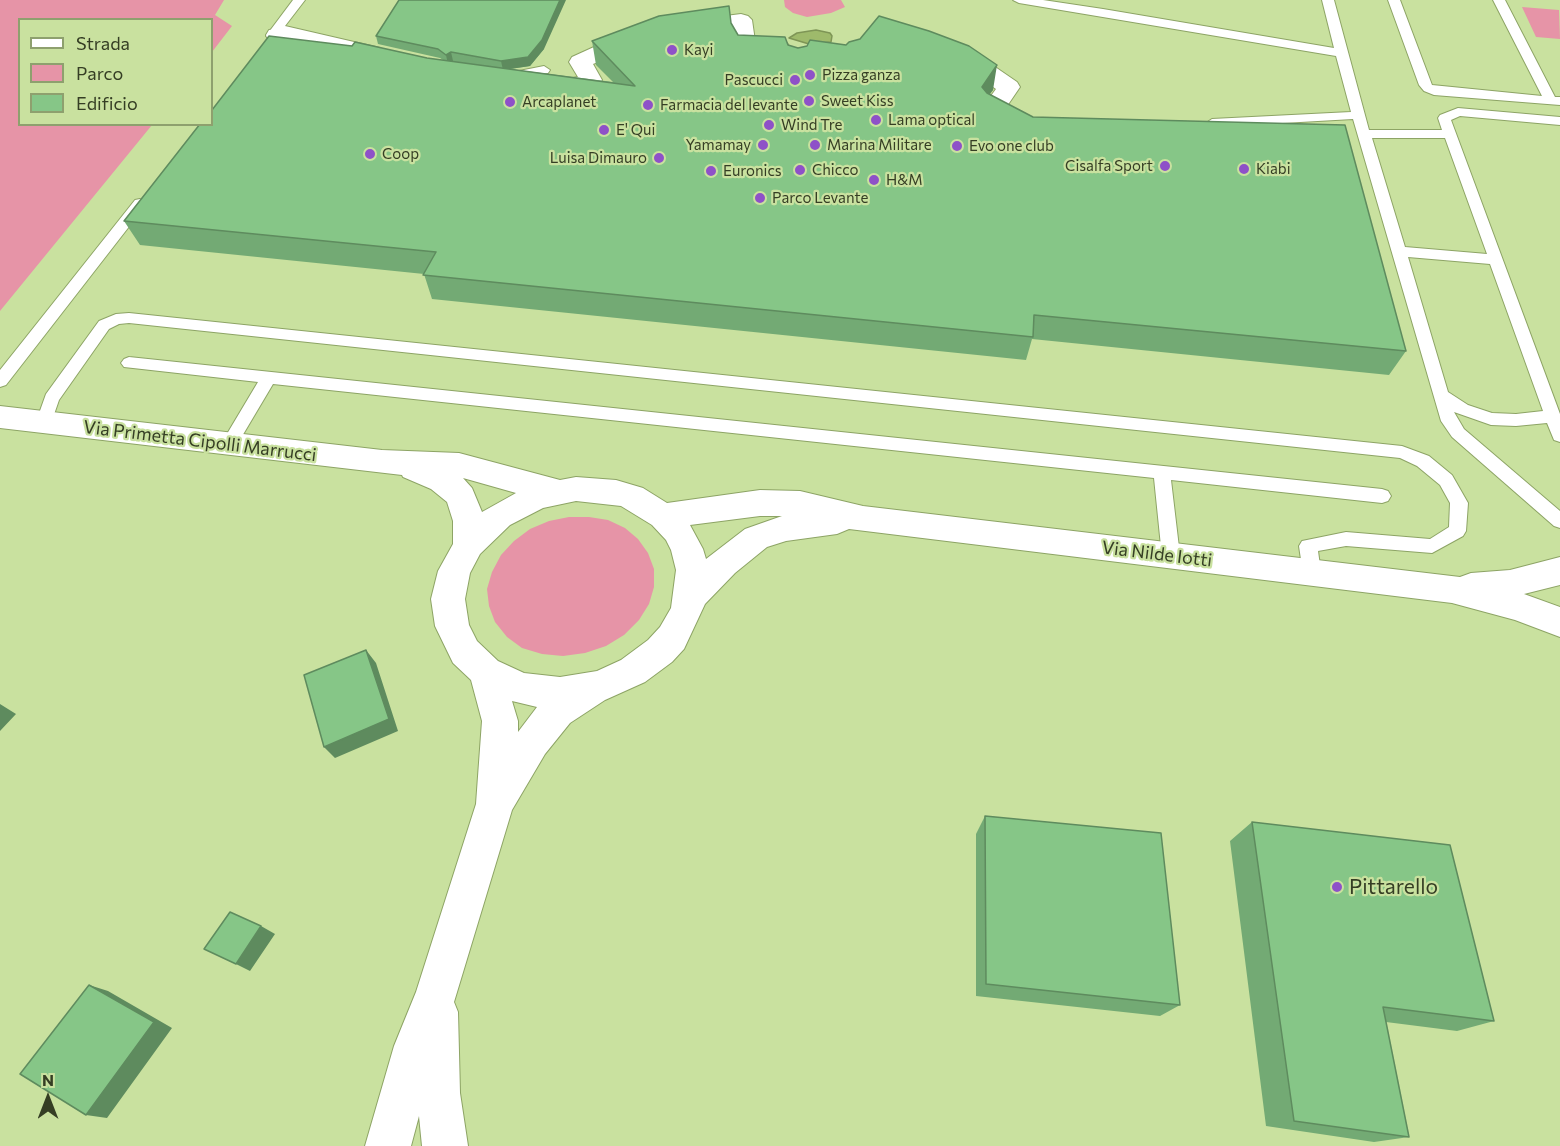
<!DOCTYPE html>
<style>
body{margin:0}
#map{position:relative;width:1560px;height:1146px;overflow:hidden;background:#c9e19f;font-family:Commissioner,sans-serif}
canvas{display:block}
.legend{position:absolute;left:18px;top:18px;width:195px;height:108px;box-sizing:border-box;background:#c9e19f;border:2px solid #8ea06e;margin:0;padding:8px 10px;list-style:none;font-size:18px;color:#353e24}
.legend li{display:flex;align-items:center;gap:12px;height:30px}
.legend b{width:30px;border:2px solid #8ea06e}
.north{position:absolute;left:18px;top:1068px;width:60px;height:60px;-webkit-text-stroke:4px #c9e19f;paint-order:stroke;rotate:0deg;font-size:16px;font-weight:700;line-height:24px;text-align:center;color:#353e24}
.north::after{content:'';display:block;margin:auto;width:21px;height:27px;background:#353e24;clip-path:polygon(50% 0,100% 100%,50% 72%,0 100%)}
</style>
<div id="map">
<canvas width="1560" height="1146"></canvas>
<ul class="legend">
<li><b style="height:8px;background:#fff"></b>Strada</li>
<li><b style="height:16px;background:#e694a7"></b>Parco</li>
<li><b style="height:16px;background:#86c687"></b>Edificio</li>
</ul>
<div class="north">N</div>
</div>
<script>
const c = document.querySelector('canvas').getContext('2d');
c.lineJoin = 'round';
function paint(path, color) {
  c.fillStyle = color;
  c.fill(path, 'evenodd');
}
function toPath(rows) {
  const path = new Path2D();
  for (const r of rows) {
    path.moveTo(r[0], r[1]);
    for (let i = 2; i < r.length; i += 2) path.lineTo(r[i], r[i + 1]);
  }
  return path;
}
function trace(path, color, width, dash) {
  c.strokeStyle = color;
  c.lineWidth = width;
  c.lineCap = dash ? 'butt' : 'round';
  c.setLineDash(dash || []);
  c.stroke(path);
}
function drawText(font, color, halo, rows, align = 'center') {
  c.font = font + ' Commissioner,sans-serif';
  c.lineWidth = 4.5;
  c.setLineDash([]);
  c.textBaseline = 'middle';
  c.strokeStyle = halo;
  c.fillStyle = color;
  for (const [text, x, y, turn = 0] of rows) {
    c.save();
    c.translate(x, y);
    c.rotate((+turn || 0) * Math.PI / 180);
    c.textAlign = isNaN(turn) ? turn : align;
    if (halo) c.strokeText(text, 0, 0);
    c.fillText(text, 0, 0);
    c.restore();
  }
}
paint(toPath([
 [0,0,224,0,215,15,232,26,212,52,212,20,20,20,20,124,152,125,0,311],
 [784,0,841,0,845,7,831,13,807,17,793,13,785,7],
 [1522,7,1559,10,1560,39,1536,37],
 [569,517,589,517,608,520,625,528,638,539,648,553,654,569,654,587,649,604,639,620,624,635,606,646,585,653,563,656,542,654,522,648,507,637,495,622,489,606,487,589,492,572,501,555,514,541,530,529,549,521]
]), '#e694a7');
const water = toPath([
 [816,30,830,33,832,36,831,42,809,44,789,38,797,33,816,30]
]);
paint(water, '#9eba6b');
trace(water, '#7e9556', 1.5);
const lane = toPath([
 [293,0,305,0,285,26,380,48,382,51,376,55,281,32,276,38,268,38,266,36,293,0],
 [1013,0,1043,0,1103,9,1334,48,1322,0,1334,0,1369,130,1442,130,1438,118,1440,115,1458,108,1560,117,1560,125,1460,116,1451,120,1560,414,1560,442,1554,440,1547,423,1516,426,1491,425,1454,412,1464,429,1560,511,1560,528,1554,526,1452,437,1441,421,1353,119,1212,127,1206,123,1212,119,1351,112,1336,56,1019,3,1013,0],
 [1372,138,1445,138,1487,254,1405,247,1372,138],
 [1408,257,1490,264,1543,411,1516,414,1492,413,1468,405,1448,392,1408,257],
 [1388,0,1400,0,1432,85,1542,96,1493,0,1505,0,1555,97,1560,97,1560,105,1434,95,1424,91,1419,85,1388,0],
 [544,66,550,70,548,73,513,80,507,76,509,73,544,66],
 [140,199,147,203,145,206,6,385,0,387,0,370,135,200,140,199],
 [129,313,1402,446,1429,456,1452,475,1468,503,1466,531,1463,536,1432,553,1346,546,1318,551,1321,573,1318,578,1312,581,1306,578,1303,573,1299,546,1302,541,1346,532,1430,539,1449,527,1450,503,1440,485,1417,466,1400,458,129,323,119,324,109,329,59,400,50,426,38,426,36,422,46,394,99,321,116,314,129,313],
 [129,357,1382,489,1388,491,1391,496,1388,501,1382,503,1171,480,1180,556,1177,561,1171,563,1165,561,1162,556,1154,478,273,384,235,448,229,450,223,448,221,444,258,382,124,367,121,363,124,359,129,357]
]);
const street = toPath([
 [741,14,748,16,752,20,755,41,787,43,790,48,787,53,779,54,737,52,734,47,732,28,686,33,679,31,675,27,679,23,686,21,741,14],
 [277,29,341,45,344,50,341,55,333,57,269,40,266,35,269,30,277,29],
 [636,33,644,34,647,39,644,44,593,64,602,80,599,85,570,94,549,95,541,93,538,88,541,83,578,77,569,62,572,57,605,42,636,33],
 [956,49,982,58,1017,82,1020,87,1005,109,1027,120,1031,125,1027,130,1019,132,1011,130,984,116,980,111,996,89,966,68,948,61,945,56,948,51,956,49],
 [0,406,382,450,459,453,560,480,576,477,616,480,643,488,667,503,760,490,800,491,863,506,1460,577,1471,573,1510,570,1560,557,1560,585,1524,594,1560,607,1560,637,1515,620,1452,603,849,529,837,534,786,541,767,547,735,573,705,604,684,649,672,662,645,682,605,700,570,723,545,754,512,810,454,1002,458,1012,460,1093,468,1146,422,1146,419,1116,411,1146,365,1146,394,1046,416,992,476,804,482,721,471,680,453,663,435,626,431,599,438,571,453,544,453,521,447,502,431,489,403,477,402,475,0,428,0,406],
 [463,478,516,493,482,512,472,488,463,478],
 [576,501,621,506,652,525,666,540,671,550,676,570,671,608,660,627,648,640,621,660,597,671,560,677,524,673,498,661,477,641,469,625,465,599,470,573,480,554,510,525,543,508,576,501],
 [760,516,782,516,745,529,706,559,703,549,690,525,760,516],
 [512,701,537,707,518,732,518,721,512,701]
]);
trace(lane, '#8da465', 2);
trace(street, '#8da465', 2);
paint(lane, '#fff');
paint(street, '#fff');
paint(toPath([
 [731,23,738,35,788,45,798,48,993,90,989,94,1406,351,1389,375,1032,339,1026,360,432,299,424,274,140,245,124,221,427,58,443,60,440,58,378,44,376,36,544,49,530,66,510,69,613,82,596,65,592,41],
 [985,816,1180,1005,1160,1016,976,996,976,834],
 [1252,822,1494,1021,1457,1031,1386,1022,1409,1137,1374,1142,1266,1126,1230,841]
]), '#73aa74');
paint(toPath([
 [560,0,566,0,544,49,530,66,503,70,501,61],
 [451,52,453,61,448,64,446,55],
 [997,65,993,90,977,112,982,87],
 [366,650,376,663,398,731,335,758,324,747],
 [0,704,16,714,0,731],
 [261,926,275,934,250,971,236,964],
 [89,985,108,991,172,1028,107,1118,86,1115]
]), '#5e8b5e');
const building = toPath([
 [399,0,560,0,542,40,528,57,501,61,451,52,446,55,438,49,376,36,399,0],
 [729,6,731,23,738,35,785,37,788,45,798,48,807,46,810,40,846,45,849,42,860,39,879,16,929,31,969,46,997,65,982,87,987,93,1033,117,1345,125,1406,351,1034,315,1033,337,423,275,436,252,124,221,200,124,212,124,212,110,269,36,352,46,355,42,427,58,635,86,592,41,659,16,729,6],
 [366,650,389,719,324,747,304,675,366,650],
 [985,816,1161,833,1180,1005,986,984,985,816],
 [1252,822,1450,845,1494,1021,1383,1007,1409,1137,1294,1121,1252,822],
 [230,912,261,926,236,964,204,949,230,912],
 [89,985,154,1022,86,1115,20,1074,89,985]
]);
paint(building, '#86c687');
trace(building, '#5e8b5e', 1.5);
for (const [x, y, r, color] of [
 [672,50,6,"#8e51c8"],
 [810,75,6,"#8e51c8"],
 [795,80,6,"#8e51c8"],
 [809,101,6,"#8e51c8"],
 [510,102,6,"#8e51c8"],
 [648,105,6,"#8e51c8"],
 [876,120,6,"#8e51c8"],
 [769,125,6,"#8e51c8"],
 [604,130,6,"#8e51c8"],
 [763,145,6,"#8e51c8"],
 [815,145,6,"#8e51c8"],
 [957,146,6,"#8e51c8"],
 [370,154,6,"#8e51c8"],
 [659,158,6,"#8e51c8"],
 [1165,166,6,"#8e51c8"],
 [1244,169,6,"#8e51c8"],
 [800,170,6,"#8e51c8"],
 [711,171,6,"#8e51c8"],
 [874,180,6,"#8e51c8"],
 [760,198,6,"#8e51c8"],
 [1337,887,6,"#8e51c8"]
]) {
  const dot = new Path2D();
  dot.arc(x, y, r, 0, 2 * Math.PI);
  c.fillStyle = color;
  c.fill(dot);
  trace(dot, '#c9e19f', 2);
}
drawText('15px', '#353e24', '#c9e19f', [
 ["Kayi",684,50],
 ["Pizza ganza",822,75],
 ["Pascucci",783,80,"right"],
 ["Sweet Kiss",821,101],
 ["Arcaplanet",522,102],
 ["Farmacia del levante",660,105],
 ["Lama optical",888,120],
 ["Wind Tre",781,125],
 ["E' Qui",616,130],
 ["Yamamay",751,145,"right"],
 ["Marina Militare",827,145],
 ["Evo one club",969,146],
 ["Coop",382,154],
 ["Luisa Dimauro",647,158,"right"],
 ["Cisalfa Sport",1153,166,"right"],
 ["Kiabi",1256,169],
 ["Chicco",812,170],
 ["Euronics",723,171],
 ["H&M",886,180],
 ["Parco Levante",772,198]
], 'left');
drawText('18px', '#353e24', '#c9e19f', [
 ["Via Primetta Cipolli Marrucci",200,441,7],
 ["Via Nilde Iotti",1157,554,7]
]);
drawText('21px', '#353e24', '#c9e19f', [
 ["Pittarello",1349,887]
], 'left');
</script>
